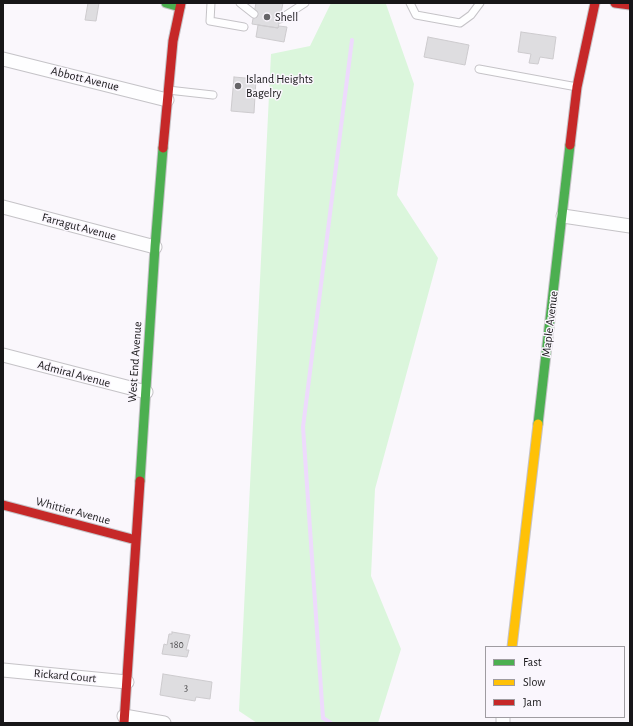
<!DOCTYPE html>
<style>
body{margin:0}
#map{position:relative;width:633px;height:726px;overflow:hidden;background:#faf7fc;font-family:"Alegreya Sans",sans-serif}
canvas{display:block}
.frame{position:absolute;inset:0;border:4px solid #171618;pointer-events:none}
.legend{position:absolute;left:485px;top:646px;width:140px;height:72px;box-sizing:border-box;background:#faf6fd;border:1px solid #9f9ca1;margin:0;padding:5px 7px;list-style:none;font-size:12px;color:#171618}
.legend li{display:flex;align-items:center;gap:8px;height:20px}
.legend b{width:20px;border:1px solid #9f9ca1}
</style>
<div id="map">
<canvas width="633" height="726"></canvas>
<div class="frame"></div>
<ul class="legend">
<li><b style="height:5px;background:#4caf50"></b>Fast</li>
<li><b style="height:5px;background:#ffc107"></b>Slow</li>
<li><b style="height:5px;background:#c62828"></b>Jam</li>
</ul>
</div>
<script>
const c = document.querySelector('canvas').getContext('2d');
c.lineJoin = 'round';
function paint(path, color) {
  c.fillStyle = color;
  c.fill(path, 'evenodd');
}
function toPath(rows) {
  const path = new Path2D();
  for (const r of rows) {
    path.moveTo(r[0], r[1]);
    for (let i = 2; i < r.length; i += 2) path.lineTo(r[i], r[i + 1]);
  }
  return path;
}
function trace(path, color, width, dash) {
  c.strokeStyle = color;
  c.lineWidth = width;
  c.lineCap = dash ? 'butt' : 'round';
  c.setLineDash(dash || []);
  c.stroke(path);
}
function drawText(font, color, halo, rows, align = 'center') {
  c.font = font + ' "Alegreya Sans",sans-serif';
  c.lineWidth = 3;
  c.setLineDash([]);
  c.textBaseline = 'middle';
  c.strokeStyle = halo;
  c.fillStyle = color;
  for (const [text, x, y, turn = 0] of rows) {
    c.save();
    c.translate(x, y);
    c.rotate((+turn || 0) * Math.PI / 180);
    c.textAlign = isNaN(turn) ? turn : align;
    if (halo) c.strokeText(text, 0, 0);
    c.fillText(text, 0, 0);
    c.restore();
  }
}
paint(toPath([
 [331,3,387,3,386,4,414,84,397,195,438,258,375,489,371,576,401,649,378,723,257,723,239,711,271,54,310,46]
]), '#dbf6dc');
trace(toPath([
 [331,723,323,718,303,427,352,40]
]), '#eedafd', 4);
const building = toPath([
 [88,3,99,3,96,21,85,20,88,3],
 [256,3,283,3,278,28,252,24,256,3],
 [258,25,278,28,279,26,287,27,284,42,256,37,258,25],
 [521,32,556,37,553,59,540,57,538,64,529,63,531,54,518,52,521,32],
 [428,37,469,45,465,65,424,57,428,37],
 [234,77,256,79,254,113,231,111,234,77],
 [172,632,190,635,186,650,189,650,187,657,162,654,164,644,167,645,169,634,172,634,172,632],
 [163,674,212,682,210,699,196,697,195,701,160,695,163,674]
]);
paint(building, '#dedde0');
trace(building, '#cdcbce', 1);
const lane = toPath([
 [211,3,210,21,244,27],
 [240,3,254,14],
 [410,3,416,15,460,23,471,15,480,3],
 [280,19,305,3],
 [479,69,577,87],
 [168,90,213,95]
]);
const street = toPath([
 [3,59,167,100],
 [3,207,155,247],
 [563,216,630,226],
 [3,355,146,392],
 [3,670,127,682],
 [124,716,164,723],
 [503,723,503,717]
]);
const fast = toPath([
 [166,3,180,7],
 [538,424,570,145],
 [140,481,155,247,163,148]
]);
const slow = toPath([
 [512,647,538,424]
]);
const jam = toPath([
 [615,3,630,5],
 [570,145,577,87,595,3],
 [163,148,173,41,181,3],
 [3,505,136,540],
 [124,723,140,481]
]);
trace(lane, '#c5c3c7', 9);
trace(street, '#c5c3c7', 15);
trace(fast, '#c5c3c7', 11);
trace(slow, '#c5c3c7', 11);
trace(jam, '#c5c3c7', 11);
trace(lane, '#fefeff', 7);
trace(street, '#fefeff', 13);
trace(fast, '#4caf50', 9);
trace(slow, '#ffc107', 9);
trace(jam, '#c62828', 9);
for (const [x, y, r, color] of [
 [267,17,4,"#666568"],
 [238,86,4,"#666568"]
]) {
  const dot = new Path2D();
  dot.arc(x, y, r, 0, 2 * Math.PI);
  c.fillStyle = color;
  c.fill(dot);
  trace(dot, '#faf6fd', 1.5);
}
drawText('10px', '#49484a', null, [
 ["180",177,645],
 ["3",186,688]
]);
drawText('12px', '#171618', '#faf6fd', [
 ["Shell",275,17],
 ["Island Heights",246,79],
 ["Bagelry",246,93]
], 'left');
drawText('12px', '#171618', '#faf6fd', [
 ["Abbott Avenue",85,79,14],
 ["Farragut Avenue",79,227,15],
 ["Maple Avenue",550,324,-83],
 ["West End Avenue",135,362,-86],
 ["Admiral Avenue",74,374,15],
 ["Whittier Avenue",73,511,15],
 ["Rickard Court",65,676,5]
]);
</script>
